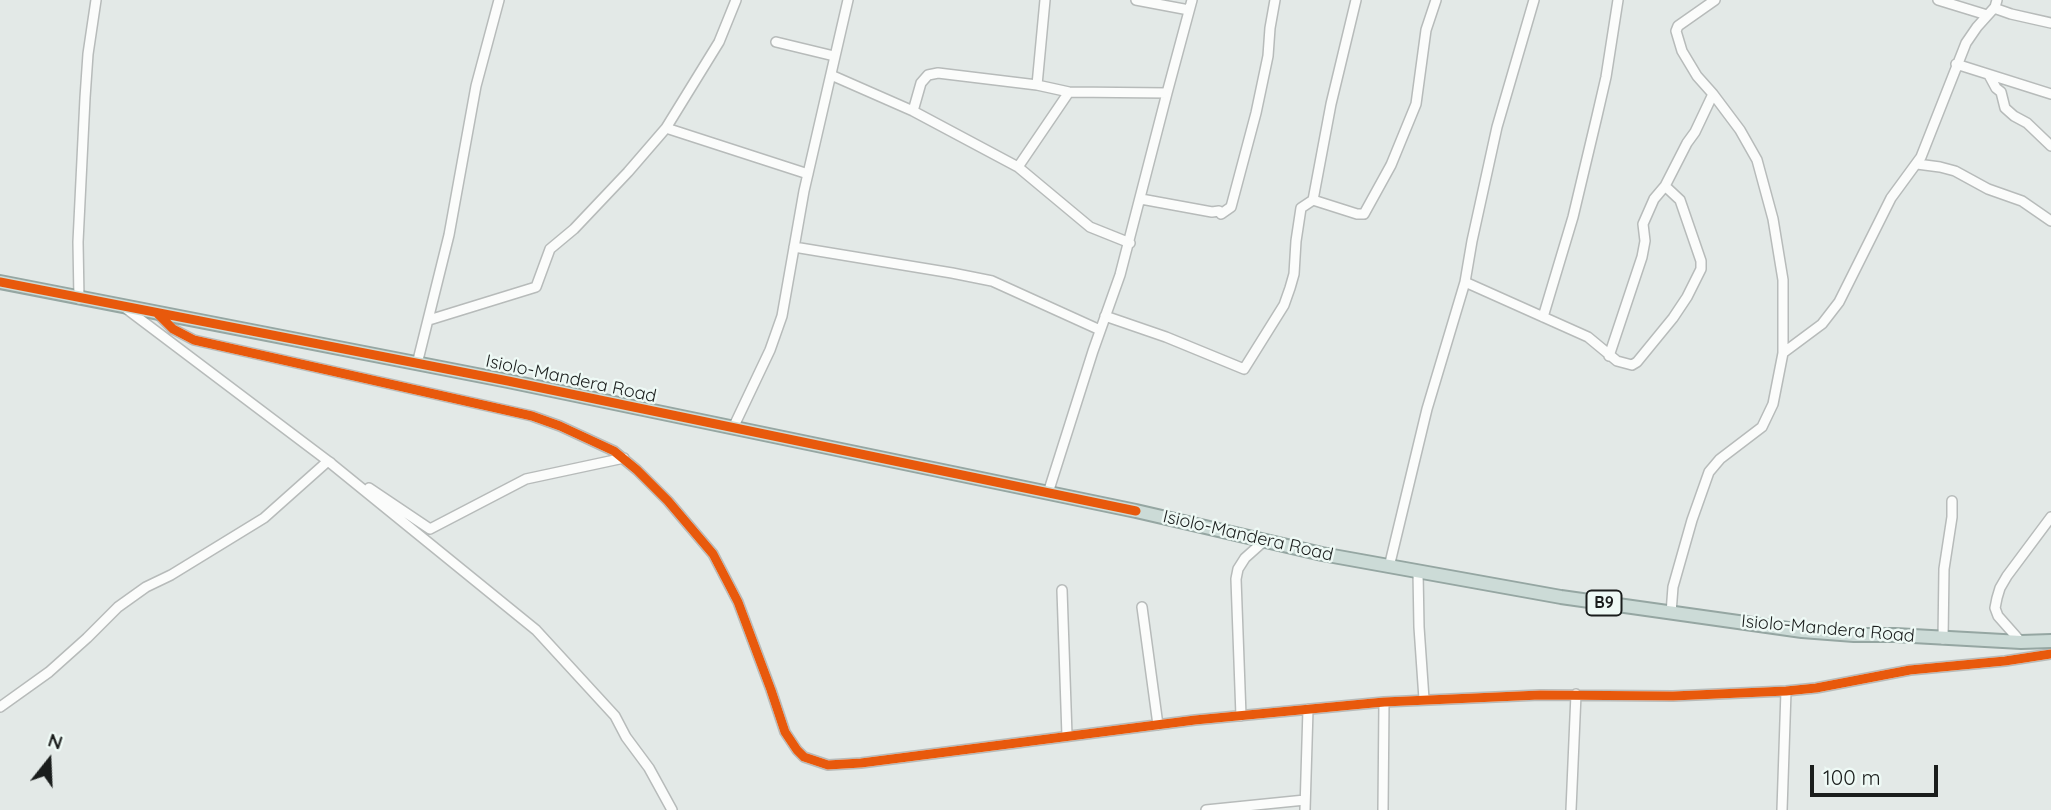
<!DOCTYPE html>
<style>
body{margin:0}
#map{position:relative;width:2051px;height:810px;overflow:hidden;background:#e3e9e7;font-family:Quicksand,sans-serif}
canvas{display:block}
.north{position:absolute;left:14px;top:726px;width:70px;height:70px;-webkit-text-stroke:5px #eef9f5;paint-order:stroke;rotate:18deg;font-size:19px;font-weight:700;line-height:28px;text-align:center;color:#1a1d1c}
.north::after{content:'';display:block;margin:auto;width:24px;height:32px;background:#1a1d1c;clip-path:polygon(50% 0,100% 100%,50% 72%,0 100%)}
.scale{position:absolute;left:1810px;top:765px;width:128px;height:32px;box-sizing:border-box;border:4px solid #1a1d1c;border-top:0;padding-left:9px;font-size:21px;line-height:24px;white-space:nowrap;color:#1a1d1c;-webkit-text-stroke:5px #eef9f5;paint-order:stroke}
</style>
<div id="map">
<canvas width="2051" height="810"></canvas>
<div class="north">N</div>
<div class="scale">100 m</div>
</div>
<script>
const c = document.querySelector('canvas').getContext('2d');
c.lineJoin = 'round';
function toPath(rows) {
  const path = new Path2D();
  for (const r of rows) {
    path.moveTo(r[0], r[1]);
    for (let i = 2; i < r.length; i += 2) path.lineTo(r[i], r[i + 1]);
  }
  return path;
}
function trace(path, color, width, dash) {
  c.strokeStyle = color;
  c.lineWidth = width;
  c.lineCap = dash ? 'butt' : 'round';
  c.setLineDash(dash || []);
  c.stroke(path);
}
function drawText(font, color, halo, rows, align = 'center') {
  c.font = font + ' Quicksand,sans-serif';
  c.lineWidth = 5;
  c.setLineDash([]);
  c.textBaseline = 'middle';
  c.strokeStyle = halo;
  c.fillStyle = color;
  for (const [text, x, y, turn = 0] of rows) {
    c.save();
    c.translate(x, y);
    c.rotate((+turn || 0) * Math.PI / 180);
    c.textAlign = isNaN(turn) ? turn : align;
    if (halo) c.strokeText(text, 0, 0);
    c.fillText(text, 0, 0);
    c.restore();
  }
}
const minor = toPath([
 [1136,0,1189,10],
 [1938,0,1987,15],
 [1994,8,2011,14,2051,23],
 [776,42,834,56],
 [1956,64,2051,94],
 [831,75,913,111,1018,167,1090,227,1130,243],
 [1989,75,1996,88,2001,92,2005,108,2014,116,2027,123,2051,146],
 [1037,85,1045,0],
 [1713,94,1740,130,1757,160,1773,219,1783,280,1783,353],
 [913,111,921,83,928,75,938,73,1037,85,1069,92,1167,93],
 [666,128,808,174],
 [1917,164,1940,167,1955,171,1988,189,2022,201,2051,221],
 [1018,167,1069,92],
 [1141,199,1212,212,1219,211,1221,214,1231,207,1256,113,1268,56,1270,28,1275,0],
 [1313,200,1331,104,1356,0],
 [794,247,952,273,992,281,1100,330],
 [1465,282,1588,337,1617,361,1632,365,1637,362,1673,318,1687,297,1701,269,1701,261,1680,200,1665,186],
 [79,299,78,242,85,98,88,54,96,0],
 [124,307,328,461,536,630,615,716,626,737,649,768,672,810],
 [157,313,173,329,194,340,532,416,560,426,614,451,637,470,668,501,713,554,738,602,771,690,785,732,797,750,804,757,828,765,861,763,1195,720,1384,702,1540,695,1673,696,1786,691,1816,688,1910,670,2005,661,2051,654],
 [1105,316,1166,337,1244,369,1284,305,1290,288,1294,274,1296,241,1301,208,1313,200,1357,214,1364,214,1391,165,1416,104,1426,30,1436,0],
 [1543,317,1573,217,1597,116,1606,77,1618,0],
 [429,320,536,287,550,249,574,229,628,172,666,128,719,42,736,0],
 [1609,356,1642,257,1645,241,1643,224,1654,199,1665,186,1687,143,1695,132,1713,94,1697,76,1682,51,1676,31,1678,26,1715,0],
 [417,364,449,235,476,86,499,0],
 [733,428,770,350,782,316,804,191,848,0],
 [369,488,430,529,526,479,624,458],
 [1048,493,1093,351,1120,275,1167,93,1192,0],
 [1389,567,1427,409,1465,282,1472,241,1497,127,1534,0],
 [1418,572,1419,627,1424,699],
 [1062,590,1067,736],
 [1142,607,1158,725],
 [1671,613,1673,587,1692,520,1709,472,1720,459,1762,427,1773,404,1783,353,1822,324,1839,302,1891,198,1921,157,1966,43,1977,27,1995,7,1997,0],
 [1943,639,1944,569,1952,517,1952,501],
 [2021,642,1998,616,1995,608,1997,598,2000,588,2007,576,2051,517],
 [0,707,49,672,87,638,118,607,146,587,171,575,264,518,328,461,331,463],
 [1241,716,1236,579,1238,569,1245,558,1264,541],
 [1206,810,1305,800],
 [1305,810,1308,709],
 [1383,810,1384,702],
 [1571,810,1576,694],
 [1782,810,1786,691]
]);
const highway = toPath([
 [0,282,508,381,1136,511,1322,554,1561,597,1802,631,1854,635,1895,635,2021,642,2051,641]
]);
trace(minor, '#b7bbba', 12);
trace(highway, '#95a6a2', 16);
trace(minor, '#fbfcfb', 9);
trace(highway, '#ccdbd7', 12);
trace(toPath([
 [0,282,508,381,1136,511],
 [157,313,173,329,194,340,532,416,560,426,614,451,637,470,668,501,713,554,738,602,771,690,785,732,797,750,804,757,828,765,861,763,1195,720,1384,702,1540,695,1673,696,1786,691,1816,688,1910,670,2005,661,2051,654]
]), '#e8590c', 9);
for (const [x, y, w] of [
 [1604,603,35]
]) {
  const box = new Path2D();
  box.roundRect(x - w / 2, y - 12.5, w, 25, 5);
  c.fillStyle = '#eef9f5';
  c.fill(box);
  trace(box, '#1a1d1c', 2);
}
drawText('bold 16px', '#1a1d1c', null, [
 ["B9",1604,603]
]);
drawText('18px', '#1a1d1c', '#eef9f5', [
 ["Isiolo-Mandera Road",571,379,12],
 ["Isiolo-Mandera Road",1248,536,13],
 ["Isiolo-Mandera Road",1828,629,5]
]);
</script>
